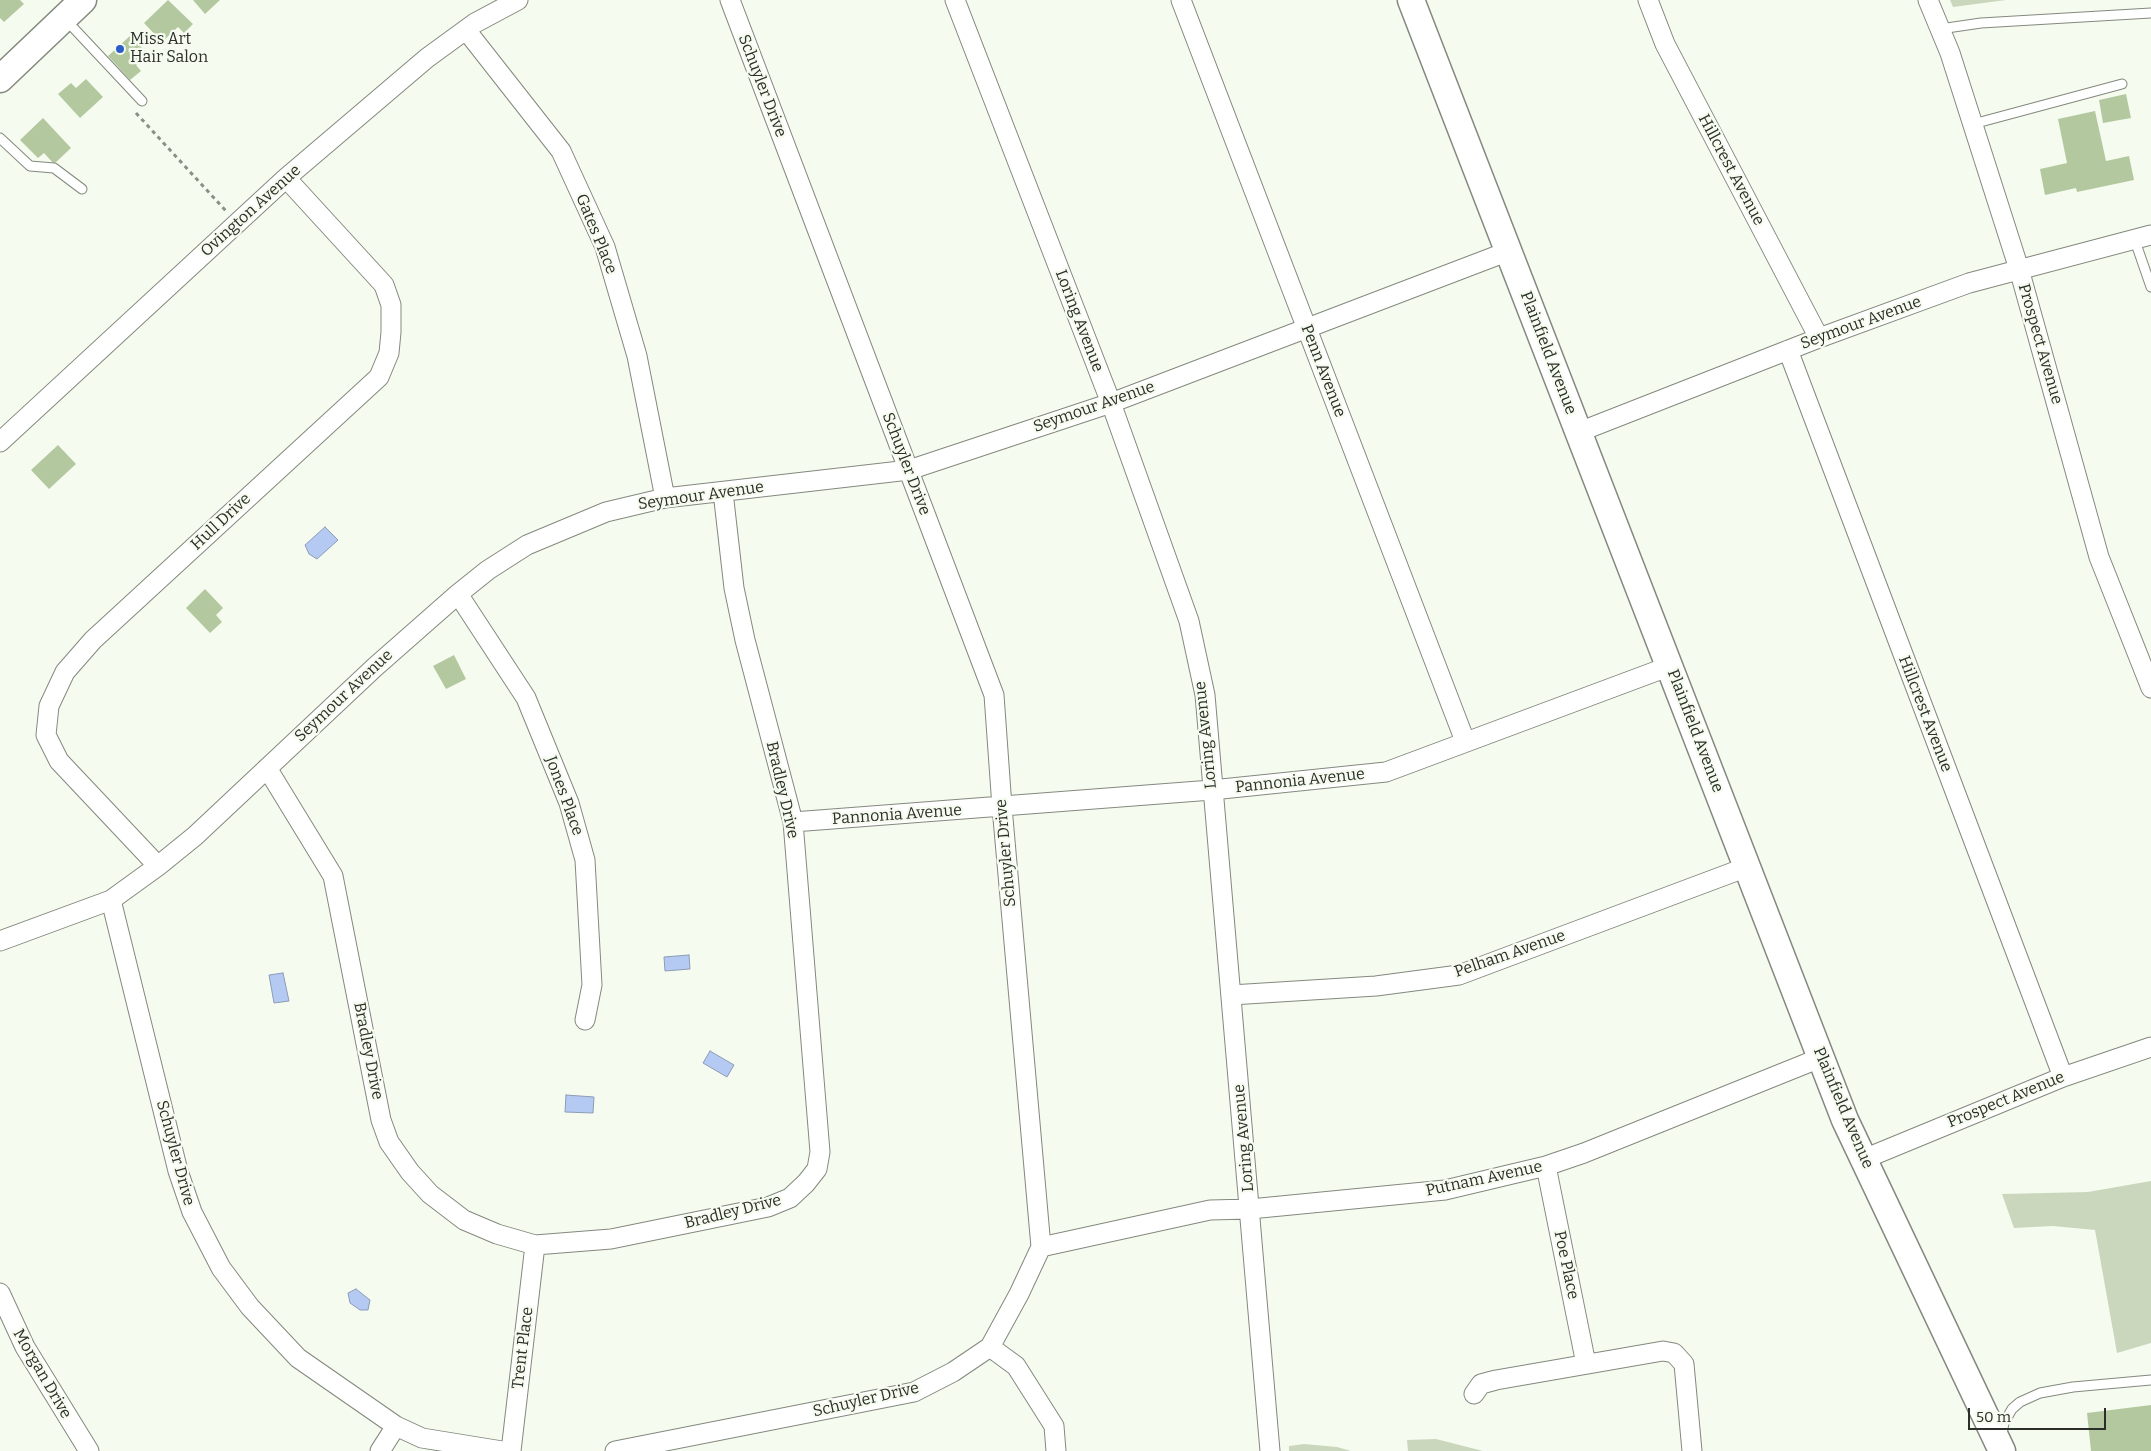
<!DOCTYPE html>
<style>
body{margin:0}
#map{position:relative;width:2151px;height:1451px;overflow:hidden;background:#f5fcef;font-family:Bitter,serif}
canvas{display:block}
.scale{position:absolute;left:1968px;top:1408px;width:138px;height:22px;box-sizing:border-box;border:2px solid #2c2e29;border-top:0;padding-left:6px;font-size:15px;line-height:18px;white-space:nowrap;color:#2c2e29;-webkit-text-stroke:4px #f5fcef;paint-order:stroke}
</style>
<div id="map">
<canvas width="2151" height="1451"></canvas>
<div class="scale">50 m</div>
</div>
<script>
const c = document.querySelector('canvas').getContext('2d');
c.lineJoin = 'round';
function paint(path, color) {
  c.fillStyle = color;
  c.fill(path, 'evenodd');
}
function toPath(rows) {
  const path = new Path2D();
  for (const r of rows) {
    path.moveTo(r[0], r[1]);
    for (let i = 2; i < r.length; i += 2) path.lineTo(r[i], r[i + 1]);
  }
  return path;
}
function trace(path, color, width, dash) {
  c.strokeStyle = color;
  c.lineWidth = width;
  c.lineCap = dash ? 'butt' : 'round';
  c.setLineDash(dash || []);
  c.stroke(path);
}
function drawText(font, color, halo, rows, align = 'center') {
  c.font = font + ' Bitter,serif';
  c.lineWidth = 4.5;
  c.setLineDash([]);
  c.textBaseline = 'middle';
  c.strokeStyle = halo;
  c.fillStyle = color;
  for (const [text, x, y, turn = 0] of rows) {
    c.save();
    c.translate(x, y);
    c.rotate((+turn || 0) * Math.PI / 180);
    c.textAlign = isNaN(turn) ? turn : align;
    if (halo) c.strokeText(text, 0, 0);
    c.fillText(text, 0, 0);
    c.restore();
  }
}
paint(toPath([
 [1950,0,2006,0,1953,7],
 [2151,1181,2151,1343,2117,1353,2095,1230,2053,1226,2014,1228,2002,1194,2088,1192],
 [1436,1439,1483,1451,1408,1451,1407,1440],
 [1304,1444,1337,1447,1351,1451,1289,1451,1289,1446]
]), '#cad7bd');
const water = toPath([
 [325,527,338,540,317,559,309,554,305,545,325,527],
 [689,955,690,969,665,971,664,957,689,955],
 [283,973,289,1001,274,1003,269,975,283,973],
 [710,1051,734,1065,727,1077,703,1063,710,1051],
 [566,1095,594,1097,593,1113,565,1112,566,1095],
 [356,1289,370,1300,368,1310,360,1310,350,1303,348,1293,356,1289]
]);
paint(water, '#b5caf2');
trace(water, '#8c9bb6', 1);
paint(toPath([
 [0,0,20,0,24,4,4,22,0,18],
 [168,0,193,24,184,33,178,27,162,42,144,23],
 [193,0,220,0,205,14],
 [131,35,148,55,136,65,141,71,130,80,108,56],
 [86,79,103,97,80,118,58,94,71,83,76,88],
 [2126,94,2131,118,2103,123,2099,100],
 [2095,111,2106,161,2129,156,2134,180,2077,192,2076,188,2045,195,2040,169,2067,163,2058,119],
 [43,118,71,148,54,164,44,153,38,158,20,140],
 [58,445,76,464,49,489,31,470],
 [205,589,223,608,216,615,222,622,210,633,186,608],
 [454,655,466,679,446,689,433,666],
 [2151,1405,2151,1451,2091,1451,2087,1413]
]), '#b3c89f');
const lane = toPath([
 [66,20,142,101],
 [1940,29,1981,23,2151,13],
 [1973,124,2122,84],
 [0,138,30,166,54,168,82,189],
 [2134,238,2151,287],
 [2002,1434,2004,1423,2012,1409,2020,1402,2040,1393,2073,1387,2151,1380]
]);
const street = toPath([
 [955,0,1111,403,1189,621,1205,695,1270,1451],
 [1181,0,1465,741],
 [1648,0,1665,44,1819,338],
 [1928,0,1950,53,2019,269,2099,557,2151,688],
 [466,30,561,151,605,247,637,356,665,498],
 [1788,350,2063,1077],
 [1579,432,1819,338,1969,283,2151,235],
 [0,442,286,178,427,58,475,23,518,0],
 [458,594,526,698,569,803,585,860,592,985,585,1020],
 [267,768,333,876,381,1120,389,1142,410,1172,430,1194,464,1220,497,1234,535,1245,611,1239,768,1207,790,1198,806,1183,817,1169,820,1152,793,822,745,640,734,588,723,492],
 [793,822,1212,790,1386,772,1670,666],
 [158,866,59,761,46,735,49,706,65,672,93,640,379,377,389,353,391,332,391,305,384,285,286,178],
 [111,900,178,1171,192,1212,221,1268,250,1307,298,1358,396,1426,422,1438,502,1451],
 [0,941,111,900,158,866,195,836,375,667,458,594,488,570,527,545,606,512,665,498,909,470,1111,403,1509,251],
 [1231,995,1376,986,1459,975,1747,867],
 [1864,1159,2063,1077,2151,1047],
 [1546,1166,1586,1364],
 [1041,1247,1210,1210,1250,1209,1445,1190,1546,1166,1584,1153,1820,1058],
 [0,1293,25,1347,89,1451],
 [990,1347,1016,1366,1054,1426,1056,1451],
 [1474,1394,1481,1384,1496,1380,1663,1351,1674,1353,1684,1364,1692,1451],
 [380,1451,396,1426],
 [511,1451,535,1245],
 [615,1451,914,1392,953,1372,990,1347,1019,1294,1041,1247,1002,807,994,695,730,0]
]);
const secondary = toPath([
 [1411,0,1845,1120,2002,1451],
 [0,79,83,0]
]);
trace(lane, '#83897e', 11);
trace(street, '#83897e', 21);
trace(secondary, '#83897e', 29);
trace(toPath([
 [136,113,226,211]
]), '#8b9087', 3, [4, 4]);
trace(lane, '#fff', 9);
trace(street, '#fff', 19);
trace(secondary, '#fff', 26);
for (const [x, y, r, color] of [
 [120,49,5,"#2b5cca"]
]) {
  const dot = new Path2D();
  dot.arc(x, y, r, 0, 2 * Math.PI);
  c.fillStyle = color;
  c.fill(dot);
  trace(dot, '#f5fcef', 2);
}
drawText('16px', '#2c2e29', '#f5fcef', [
 ["Miss Art",130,40],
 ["Hair Salon",130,58]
], 'left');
drawText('16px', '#2c2e29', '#f5fcef', [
 ["Schuyler Drive",762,86,69],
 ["Hillcrest Avenue",1731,170,62],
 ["Ovington Avenue",251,211,-42],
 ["Gates Place",596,234,68],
 ["Loring Avenue",1079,321,69],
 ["Seymour Avenue",1861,323,-20],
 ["Prospect Avenue",2040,344,74],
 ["Plainfield Avenue",1548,353,69],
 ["Penn Avenue",1323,371,69],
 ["Seymour Avenue",1094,407,-19],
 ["Schuyler Drive",906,464,69],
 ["Seymour Avenue",701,496,-8],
 ["Hull Drive",221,522,-43],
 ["Seymour Avenue",344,696,-43],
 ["Hillcrest Avenue",1925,714,69],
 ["Plainfield Avenue",1695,731,69],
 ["Loring Avenue",1206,735,-96],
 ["Pannonia Avenue",1300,781,-6],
 ["Bradley Drive",782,790,77],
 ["Jones Place",564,796,70],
 ["Pannonia Avenue",897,815,-4],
 ["Schuyler Drive",1006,853,-95],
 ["Pelham Avenue",1510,954,-19],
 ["Bradley Drive",368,1051,79],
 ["Prospect Avenue",2006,1100,-22],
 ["Plainfield Avenue",1843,1108,67],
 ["Loring Avenue",1244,1138,-95],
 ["Schuyler Drive",175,1153,75],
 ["Putnam Avenue",1484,1179,-12],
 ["Bradley Drive",733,1212,-14],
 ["Poe Place",1566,1265,78],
 ["Trent Place",523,1348,-83],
 ["Morgan Drive",42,1374,60],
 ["Schuyler Drive",866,1400,-13]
]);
</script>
